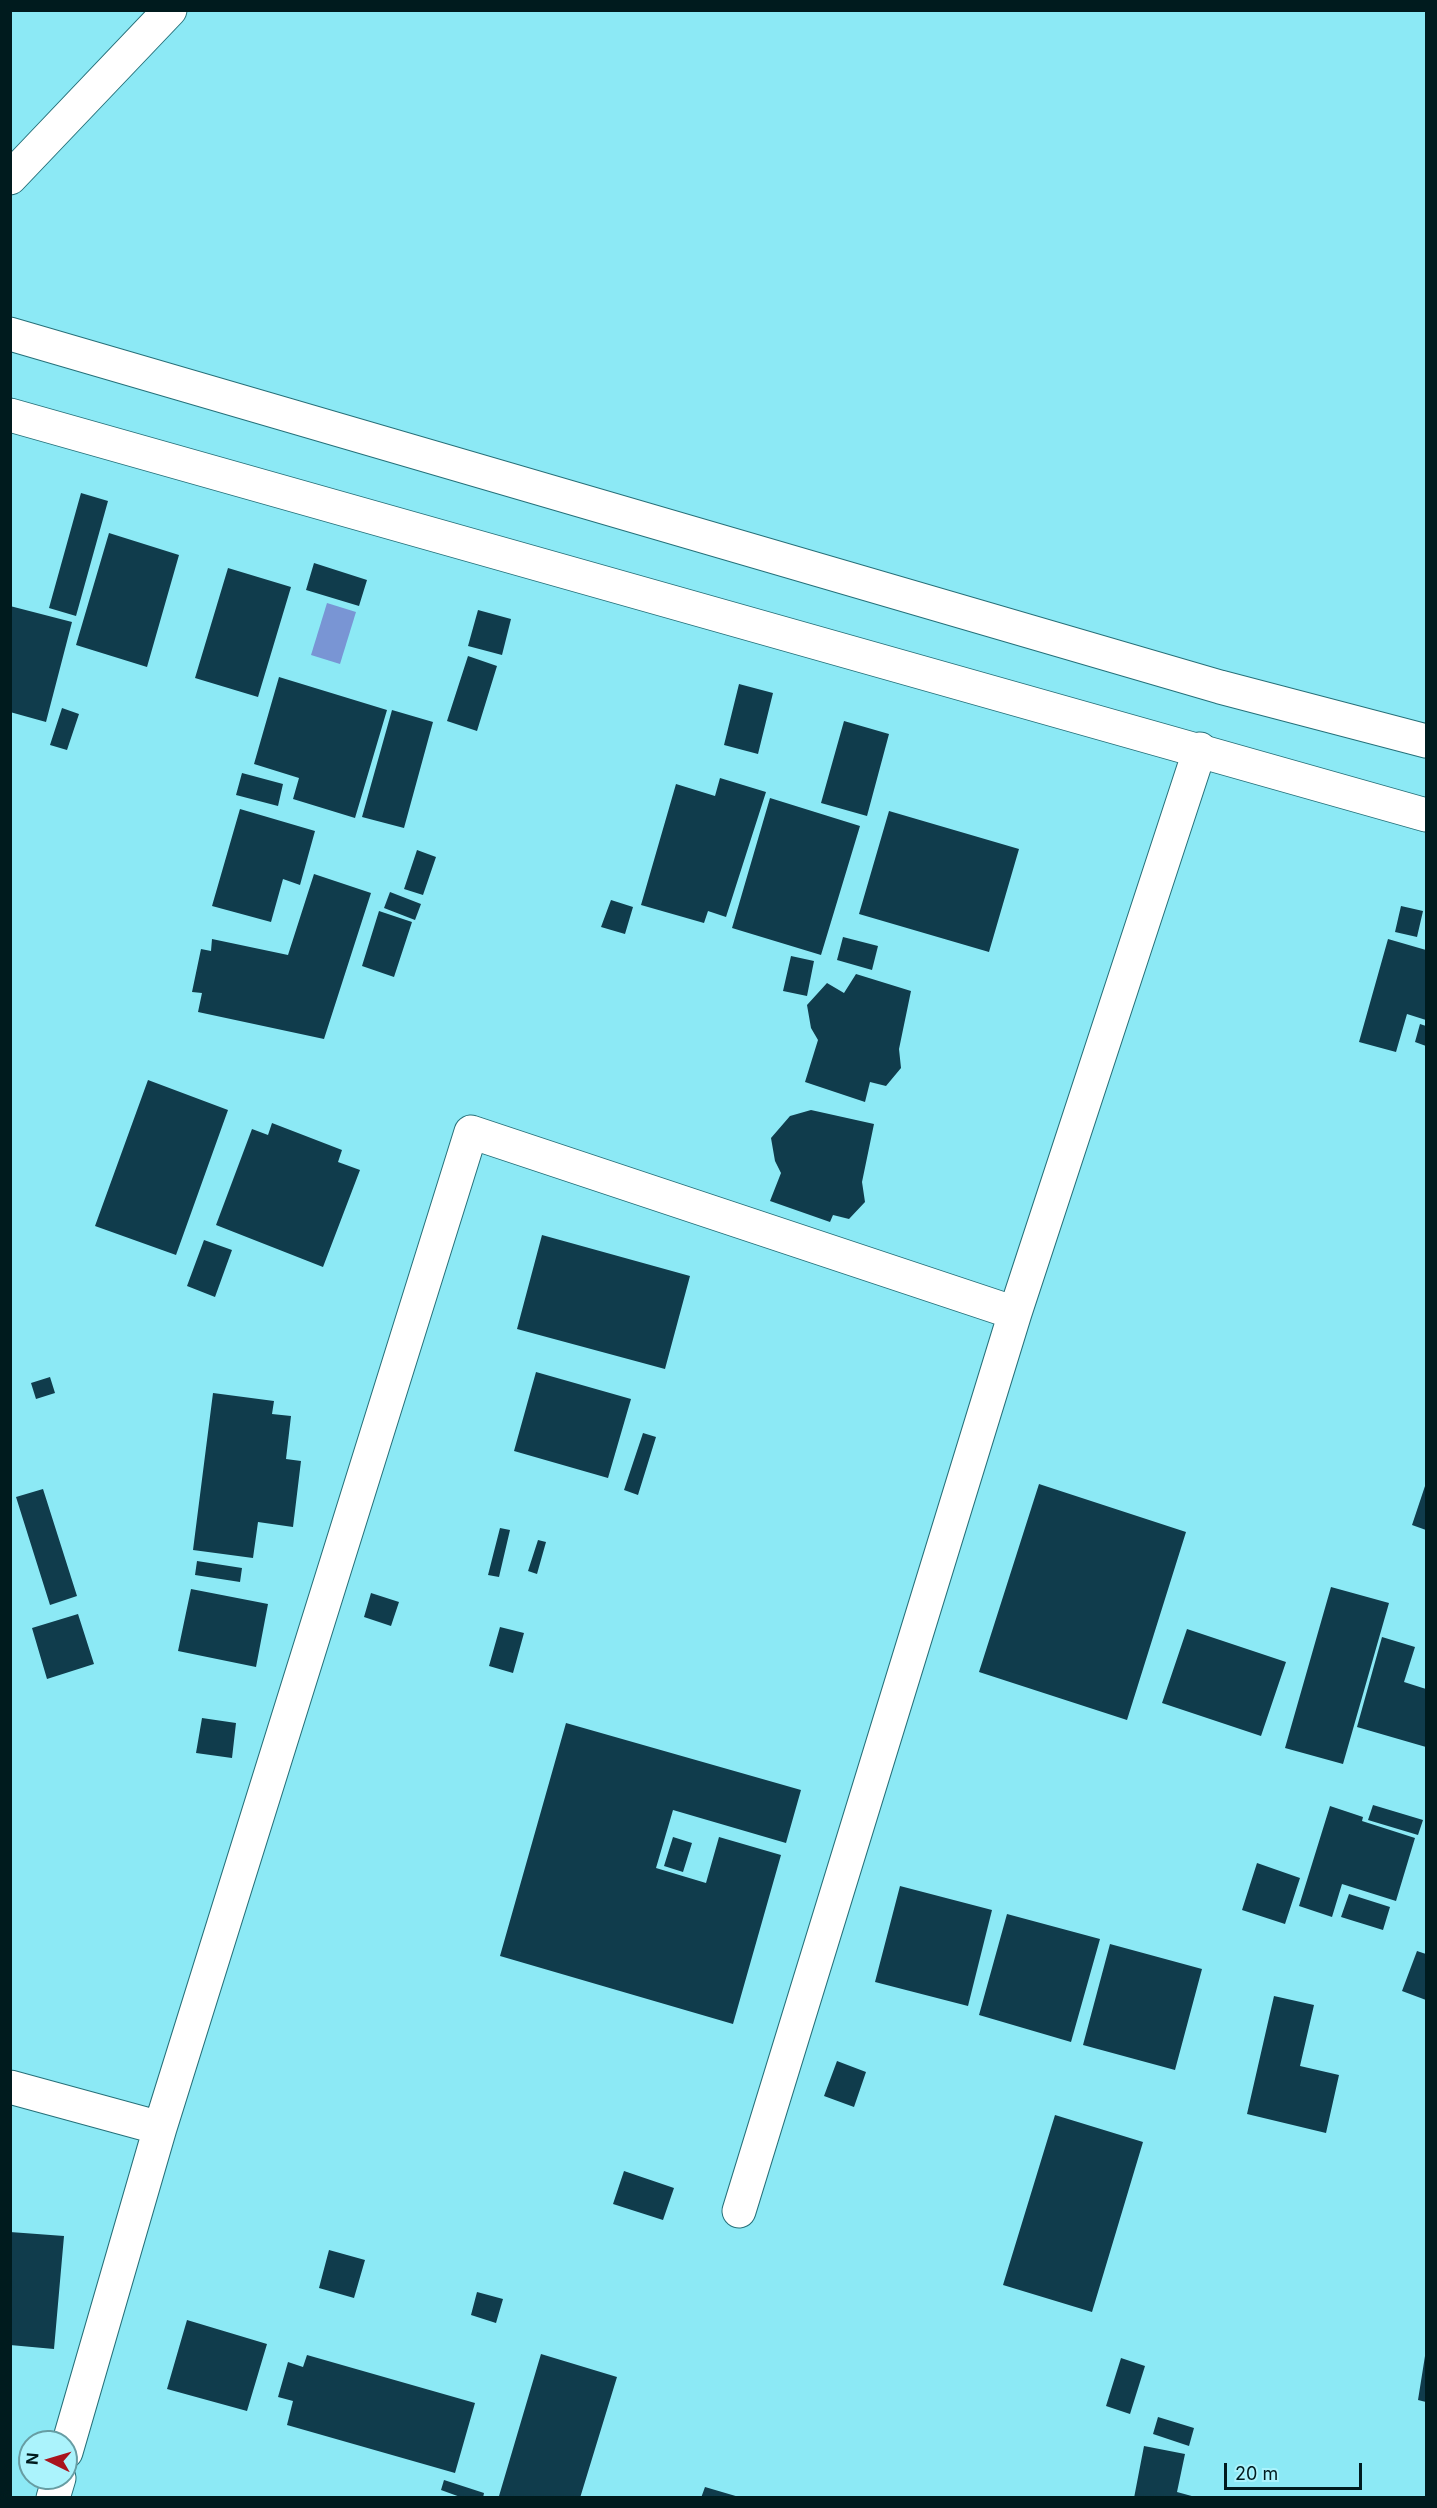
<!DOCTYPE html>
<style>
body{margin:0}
#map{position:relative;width:1437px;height:2508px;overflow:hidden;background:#8ce9f5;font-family:Inter,sans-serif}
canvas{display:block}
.frame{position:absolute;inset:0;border:12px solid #001b1e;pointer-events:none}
.north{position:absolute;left:18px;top:2430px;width:60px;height:60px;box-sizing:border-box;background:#abf3fc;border:2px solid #679da3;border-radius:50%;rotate:275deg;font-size:16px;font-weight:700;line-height:24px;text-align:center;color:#001b1e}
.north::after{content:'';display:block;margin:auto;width:21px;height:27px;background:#a9141d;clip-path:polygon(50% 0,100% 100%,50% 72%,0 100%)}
.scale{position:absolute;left:1224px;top:2463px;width:138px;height:27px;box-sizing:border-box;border:3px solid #001b1e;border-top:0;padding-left:8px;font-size:18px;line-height:21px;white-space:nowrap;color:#001b1e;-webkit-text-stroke:4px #abf3fc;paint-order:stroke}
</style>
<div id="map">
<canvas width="1437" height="2508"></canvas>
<div class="frame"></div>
<div class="north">N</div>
<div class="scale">20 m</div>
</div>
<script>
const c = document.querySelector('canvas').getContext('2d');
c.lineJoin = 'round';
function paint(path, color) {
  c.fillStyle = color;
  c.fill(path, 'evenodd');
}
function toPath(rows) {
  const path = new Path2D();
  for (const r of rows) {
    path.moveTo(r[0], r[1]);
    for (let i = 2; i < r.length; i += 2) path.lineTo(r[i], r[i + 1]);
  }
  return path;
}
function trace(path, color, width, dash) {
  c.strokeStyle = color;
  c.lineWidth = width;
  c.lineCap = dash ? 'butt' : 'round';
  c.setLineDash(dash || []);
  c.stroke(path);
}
paint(toPath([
 [327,603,356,612,340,664,311,655]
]), '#7995d4');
paint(toPath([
 [81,493,108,501,76,616,49,608],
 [109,533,179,555,147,667,76,645],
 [314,563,367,580,359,606,306,590],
 [228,568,291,587,258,697,195,678],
 [10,606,72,622,46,722,10,712],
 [478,610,511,619,502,655,468,646],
 [468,656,497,666,477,731,447,721],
 [279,677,387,710,355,818,293,799,299,778,254,764],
 [739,684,773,693,758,754,724,745],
 [62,708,79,714,67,750,50,745],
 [392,710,433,722,404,828,362,817],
 [844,721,889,734,867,816,821,803],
 [242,773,283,784,278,806,236,795],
 [720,778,766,792,726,917,708,911,704,923,641,905,676,784,715,796],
 [770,798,860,826,821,955,732,928],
 [240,809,315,831,300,885,283,879,271,922,212,906],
 [889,811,1019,849,989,952,859,914],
 [417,850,436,857,423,895,404,889],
 [314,874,371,893,324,1039,198,1012,202,993,192,992,201,949,211,951,212,939,288,955],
 [390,892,421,904,415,920,384,908],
 [611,900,633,907,625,934,601,927],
 [1401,906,1423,911,1417,937,1395,932],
 [379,911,412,922,394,977,362,966],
 [843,937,878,946,872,970,837,960],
 [1388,939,1426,950,1426,1020,1407,1014,1396,1052,1359,1042],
 [791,956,814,961,807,996,783,991],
 [856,974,911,991,899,1049,901,1068,886,1086,870,1082,865,1102,805,1082,818,1040,811,1028,807,1005,827,983,844,993],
 [1420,1024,1426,1026,1426,1046,1415,1042],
 [148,1080,228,1110,176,1255,95,1226],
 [811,1110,874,1124,862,1182,865,1202,849,1219,833,1215,830,1222,770,1201,781,1173,775,1161,771,1138,790,1116],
 [272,1123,342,1150,338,1162,360,1170,323,1267,216,1225,252,1129,268,1135],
 [542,1235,690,1276,665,1369,517,1329],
 [204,1240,232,1250,215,1297,187,1286],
 [536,1372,631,1399,608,1478,514,1451],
 [50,1377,55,1393,36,1399,31,1383],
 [213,1393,274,1401,272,1414,291,1416,286,1459,301,1461,293,1527,258,1522,253,1558,193,1550],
 [643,1433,656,1437,638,1495,624,1490],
 [1426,1483,1426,1530,1412,1525],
 [1039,1484,1186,1532,1127,1720,979,1672],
 [43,1489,77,1596,50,1605,16,1497],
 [500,1528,510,1530,499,1577,488,1575],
 [538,1540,546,1542,537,1574,528,1571],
 [197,1561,242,1568,240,1582,195,1575],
 [1331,1587,1389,1603,1343,1764,1285,1748],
 [191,1589,268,1604,256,1667,178,1651],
 [371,1593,399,1602,391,1626,364,1617],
 [78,1614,94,1664,47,1679,32,1628],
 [500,1627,524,1633,513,1673,489,1666],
 [1187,1629,1286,1662,1261,1736,1162,1703],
 [1382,1637,1415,1647,1404,1682,1426,1689,1426,1747,1357,1727],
 [202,1718,236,1723,232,1758,196,1753],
 [566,1723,801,1790,786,1843,673,1810,656,1868,706,1883,719,1837,781,1855,733,2024,500,1956],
 [1373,1805,1423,1820,1418,1835,1368,1820],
 [1330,1806,1363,1817,1362,1821,1415,1838,1396,1901,1342,1884,1332,1917,1299,1906],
 [673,1837,692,1843,683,1872,664,1866],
 [1257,1863,1300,1878,1285,1924,1242,1910],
 [900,1886,992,1910,968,2006,875,1982],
 [1349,1894,1390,1907,1383,1930,1341,1917],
 [1007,1914,1100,1939,1071,2042,979,2015],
 [1110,1944,1202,1969,1175,2070,1083,2045],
 [1417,1951,1426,1954,1426,2000,1402,1991],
 [1274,1996,1314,2005,1300,2066,1339,2075,1326,2133,1247,2114],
 [837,2061,866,2072,854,2107,824,2096],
 [1055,2115,1143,2142,1092,2312,1003,2285],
 [624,2171,674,2188,663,2220,613,2204],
 [10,2232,64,2236,54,2349,10,2345],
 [329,2250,365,2260,354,2298,319,2288],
 [477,2292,503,2299,496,2323,471,2315],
 [187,2320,267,2344,247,2411,167,2389],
 [541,2354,617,2377,580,2498,505,2498,499,2496],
 [307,2355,475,2403,455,2473,287,2425,293,2401,278,2397,288,2362,303,2367],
 [1425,2356,1426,2356,1426,2402,1418,2400],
 [1121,2358,1145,2366,1130,2414,1106,2406],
 [1158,2417,1194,2428,1189,2446,1153,2434],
 [1144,2446,1185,2454,1177,2492,1199,2498,1134,2498],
 [444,2480,484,2493,483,2498,463,2498,441,2490],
 [705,2487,739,2497,739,2498,701,2498]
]), '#103c4c');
const minor = toPath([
 [10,178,170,10],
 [10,2087,160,2128],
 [739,2211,1015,1313,1200,749],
 [66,2452,160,2128,471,1132,1015,1313],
 [53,2498,59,2478]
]);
const tertiary = toPath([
 [10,334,1220,687,1426,741],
 [10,415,1426,815]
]);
trace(minor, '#267079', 35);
trace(tertiary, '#267079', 35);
trace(minor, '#fff', 33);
trace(tertiary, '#fff', 33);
</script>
